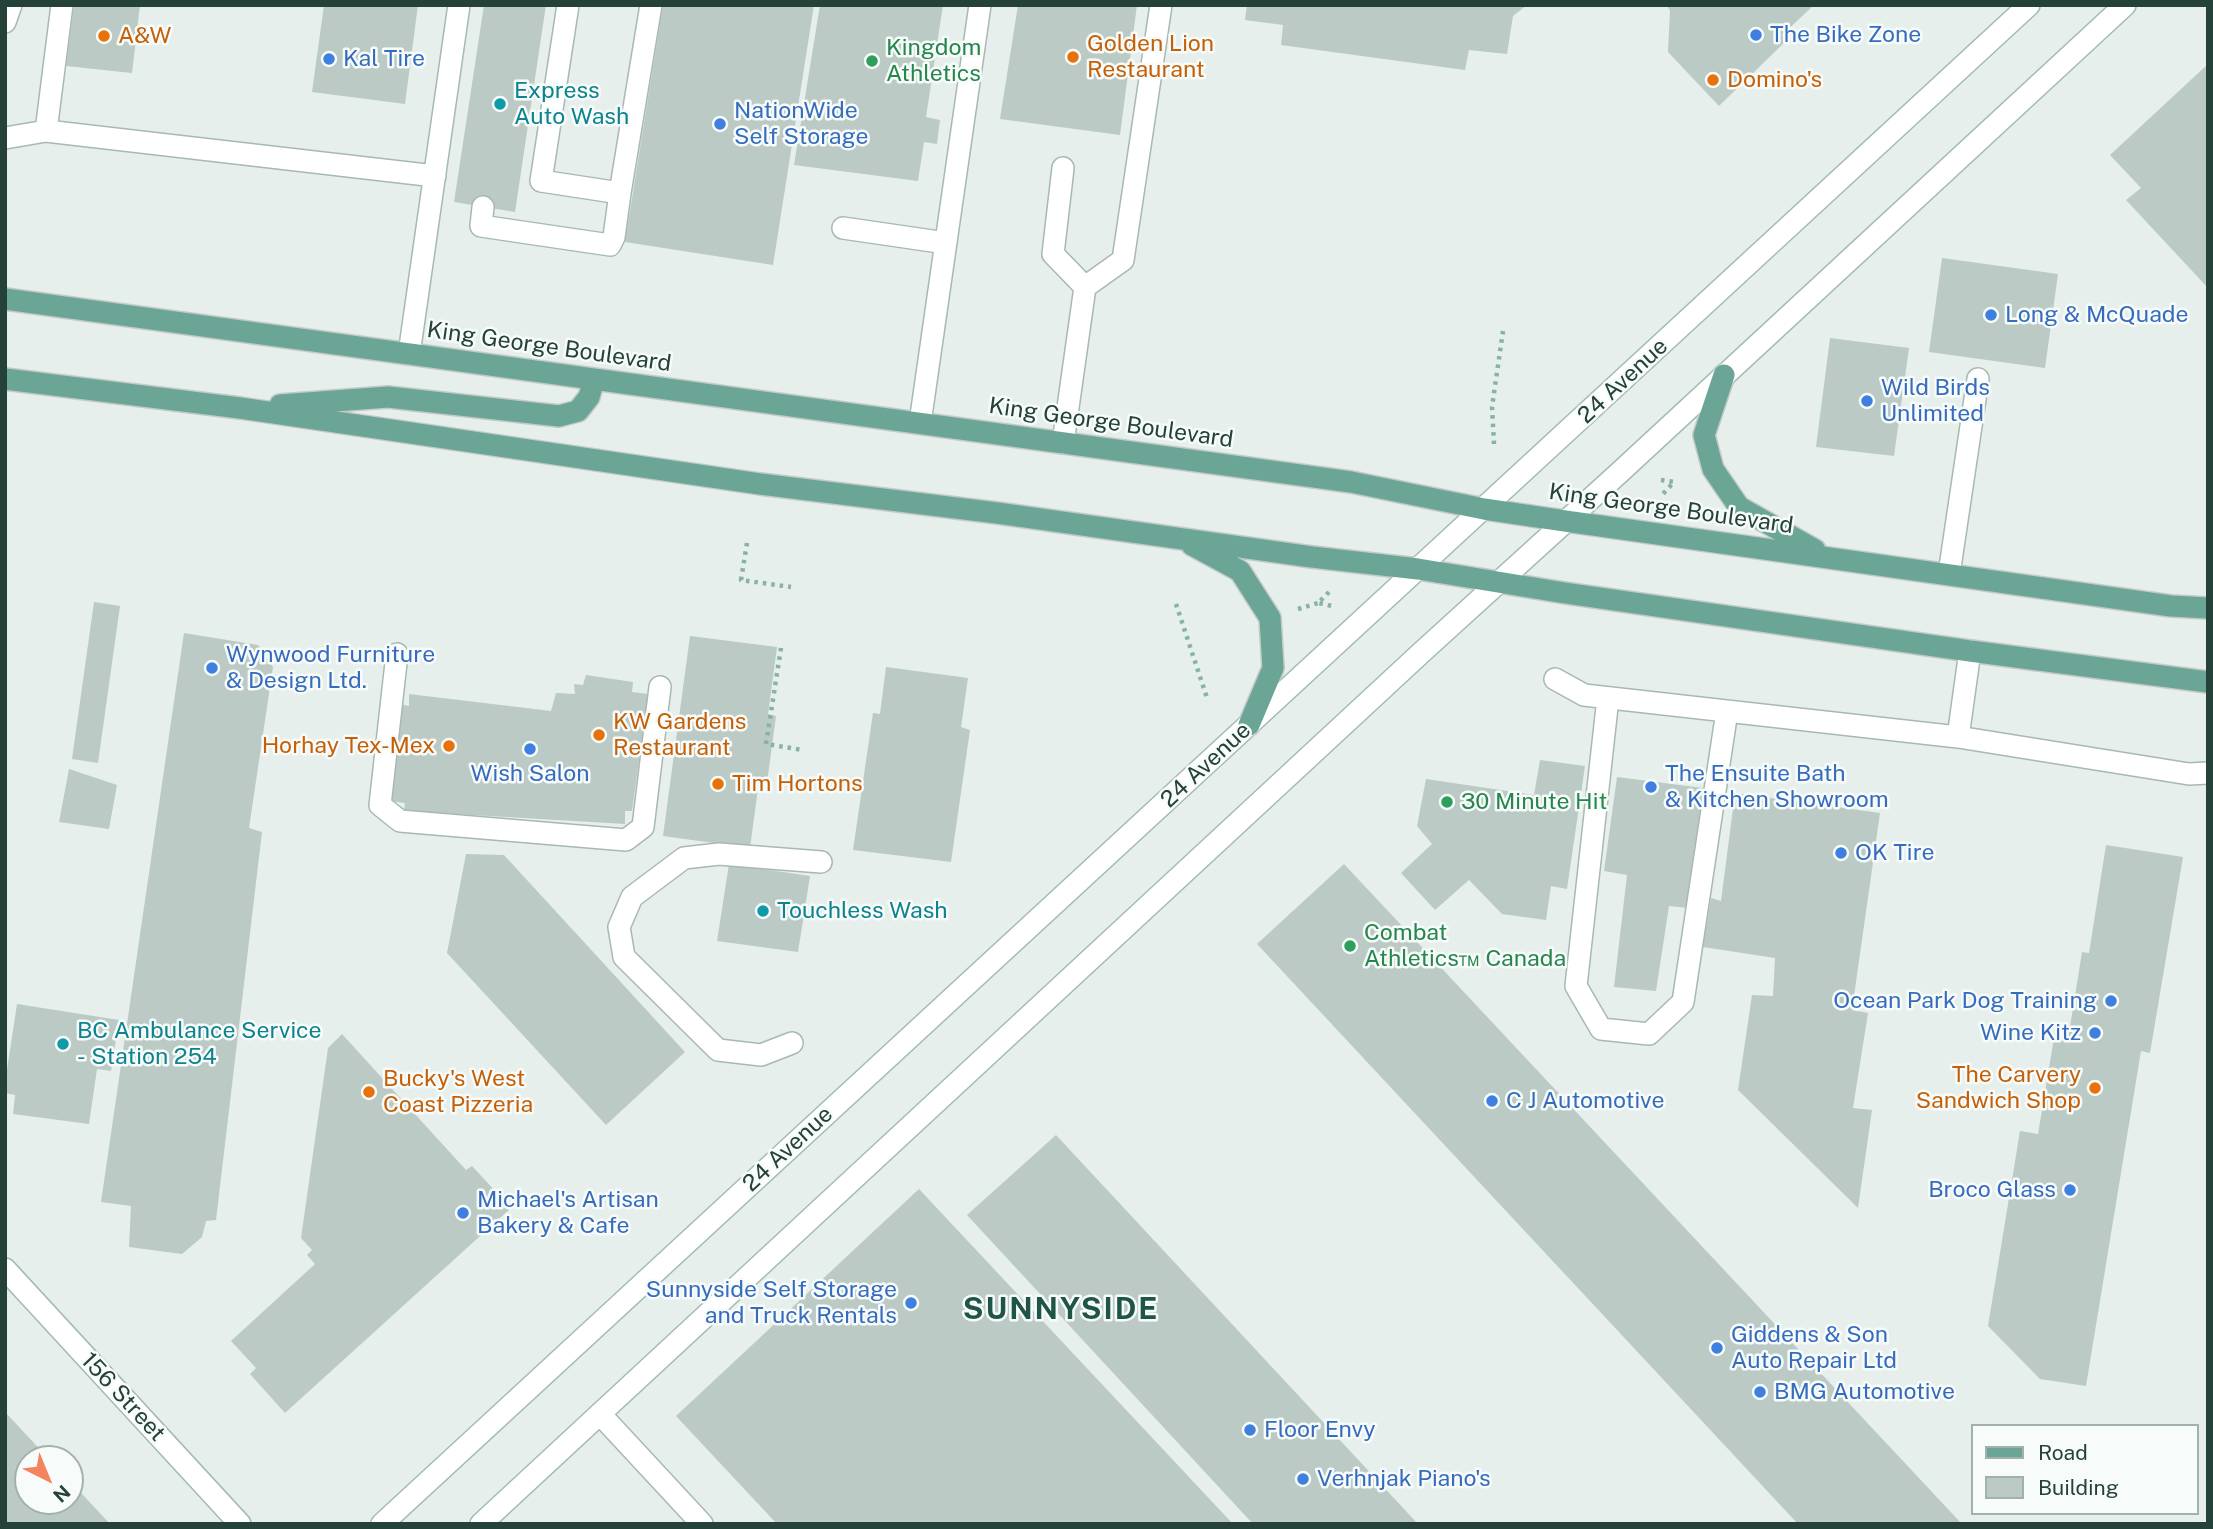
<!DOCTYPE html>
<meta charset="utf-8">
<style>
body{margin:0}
#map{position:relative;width:2213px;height:1529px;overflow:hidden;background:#e6efeb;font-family:"Public Sans",sans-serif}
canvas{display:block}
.frame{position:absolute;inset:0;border:7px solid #24423a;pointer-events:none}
.legend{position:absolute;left:1971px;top:1424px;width:228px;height:91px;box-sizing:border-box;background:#f7fbf9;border:2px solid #a3b1ad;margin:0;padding:9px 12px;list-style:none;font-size:21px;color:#24423a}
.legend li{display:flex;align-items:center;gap:14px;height:35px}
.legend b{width:35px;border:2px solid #a3b1ad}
.north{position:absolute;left:14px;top:1445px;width:70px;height:70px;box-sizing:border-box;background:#f7fbf9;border:2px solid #a3b1ad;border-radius:50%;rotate:137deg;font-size:19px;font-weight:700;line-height:28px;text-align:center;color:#24423a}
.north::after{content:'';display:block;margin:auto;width:24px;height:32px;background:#f4845f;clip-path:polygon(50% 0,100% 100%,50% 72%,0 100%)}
</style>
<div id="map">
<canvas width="2213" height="1529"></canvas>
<div class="frame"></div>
<ul class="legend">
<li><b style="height:9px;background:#6aa596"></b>Road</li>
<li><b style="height:19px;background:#bbcac4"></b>Building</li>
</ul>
<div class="north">N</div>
</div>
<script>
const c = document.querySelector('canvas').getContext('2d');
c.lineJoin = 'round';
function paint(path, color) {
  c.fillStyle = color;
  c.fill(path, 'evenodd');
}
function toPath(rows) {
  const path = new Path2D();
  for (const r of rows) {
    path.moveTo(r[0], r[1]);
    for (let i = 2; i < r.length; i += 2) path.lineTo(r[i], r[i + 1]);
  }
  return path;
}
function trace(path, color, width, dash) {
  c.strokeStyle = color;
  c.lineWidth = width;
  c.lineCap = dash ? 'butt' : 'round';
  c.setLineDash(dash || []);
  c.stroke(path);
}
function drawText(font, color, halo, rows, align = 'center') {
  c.font = font + ' "Public Sans",sans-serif';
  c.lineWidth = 5;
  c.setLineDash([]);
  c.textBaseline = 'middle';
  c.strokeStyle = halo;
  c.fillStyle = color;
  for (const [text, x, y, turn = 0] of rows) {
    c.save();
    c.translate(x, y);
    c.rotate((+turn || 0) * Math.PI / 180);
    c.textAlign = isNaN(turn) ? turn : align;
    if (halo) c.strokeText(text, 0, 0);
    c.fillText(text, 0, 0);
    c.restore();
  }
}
paint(toPath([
 [74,5,140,5,132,73,66,66],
 [324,5,418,5,405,104,312,92],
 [484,5,546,5,515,212,454,202],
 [663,5,814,5,773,265,625,242],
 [820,5,943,5,926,117,940,120,937,144,924,142,918,181,794,165],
 [1018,5,1137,5,1120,135,1000,119],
 [1247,5,1527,5,1513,16,1507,54,1469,50,1465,70,1281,45,1283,25,1245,20],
 [1666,5,1814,5,1782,35,1787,40,1719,106,1668,52,1670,10],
 [2208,64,2208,288,2126,200,2141,188,2110,155],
 [1942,258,2058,274,2045,368,1929,352],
 [1830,338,1909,348,1894,456,1816,447],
 [94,602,120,606,98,763,72,759],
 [184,633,258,645,273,667,249,828,262,832,216,1220,206,1221,202,1237,182,1254,129,1247,131,1206,101,1202],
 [690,636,777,647,768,714,776,716,767,783,759,781,750,848,663,836],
 [886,667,968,678,961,727,970,730,951,862,853,850,873,713,880,714],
 [586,675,633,682,632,692,648,694,632,811,625,811,625,824,404,811,405,803,388,801,400,704,409,706,409,694,551,711,556,693,575,694,574,684,583,685],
 [1540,760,1585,766,1567,889,1551,886,1546,920,1502,914,1469,880,1435,910,1401,873,1432,844,1417,826,1426,779,1534,795],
 [69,769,117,785,109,829,59,822],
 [1617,777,1703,788,1688,908,1669,906,1656,991,1614,987,1627,875,1604,871],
 [1735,793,1880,813,1852,1010,1868,1013,1853,1108,1872,1110,1858,1208,1738,1090,1752,995,1773,996,1775,958,1703,947,1711,898,1721,901],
 [2106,845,2183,857,2150,1053,2141,1051,2086,1386,2040,1379,1988,1326,2020,1131,2038,1134,2054,1038,2068,1039,2082,952,2089,953],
 [466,854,504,855,685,1052,606,1125,447,953],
 [729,864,810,876,798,952,717,941],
 [1344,864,1962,1524,1798,1524,1257,944],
 [17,1004,119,1020,111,1071,97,1069,89,1124,13,1114,15,1095,5,1093,5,1083],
 [342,1034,466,1170,472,1166,511,1208,285,1413,250,1374,256,1368,231,1341,315,1264,307,1255,312,1250,301,1238,328,1048],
 [1056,1135,1418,1524,1253,1524,967,1215],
 [919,1189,1233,1524,777,1524,676,1416],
 [5,1412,49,1459,28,1459,28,1501,70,1501,70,1481,110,1524,5,1524]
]), '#bbcac4');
const lane = toPath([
 [5,22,11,5],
 [46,131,62,5],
 [5,138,46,131,435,176],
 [620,193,651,5],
 [483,207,481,226,610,245,614,237,620,193,541,181,568,5],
 [843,228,946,243],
 [1085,287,1123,260,1161,5],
 [409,354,459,5],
 [920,423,980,5],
 [1063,443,1085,287,1053,254,1063,168],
 [1949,574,1978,379],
 [397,654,380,805,400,821,626,840,643,827,660,687],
 [1555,679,1584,695,1958,737,2189,774,2208,773],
 [1608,698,1576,986,1601,1029,1649,1034,1683,1002,1727,711],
 [1958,737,1970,651],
 [792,1043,761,1055,718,1050,624,957,619,927,632,897,684,858,719,854,821,862],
 [600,1414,702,1524]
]);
const secondary = toPath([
 [5,1269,240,1524],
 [382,1524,2029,5],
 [481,1524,1422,652,1619,473,2125,5]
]);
const primary = toPath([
 [5,299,1351,482,1484,509,1565,521,2171,606,2208,608],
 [1724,375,1704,435,1713,469,1739,507,1815,550],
 [5,379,240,408,760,484,997,513,1312,557,1418,569,1565,593,1970,651,2208,682],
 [280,405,388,397,559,416,578,411,589,397,594,379],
 [1192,545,1240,571,1270,618,1273,668,1249,725]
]);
trace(lane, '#a8b8b2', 24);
trace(secondary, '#a4bbb3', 24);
trace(primary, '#c2cac8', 24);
trace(toPath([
 [1494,444,1492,407,1503,331],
 [1661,480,1674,482,1662,495],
 [747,543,741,580,791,587],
 [1329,592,1318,603,1332,606],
 [1176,604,1208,701],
 [1298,609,1318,603],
 [781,648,766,744,803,750]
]), '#86b3a5', 4.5, [3.5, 5]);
trace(lane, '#fff', 21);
trace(secondary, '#fff', 21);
trace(primary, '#6aa596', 21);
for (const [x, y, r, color] of [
 [1756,35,7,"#3f7fe0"],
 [104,36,7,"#e8710a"],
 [1073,57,7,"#e8710a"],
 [329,59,7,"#3f7fe0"],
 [872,61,7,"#2e9e5b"],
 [1713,80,7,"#e8710a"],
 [500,104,7,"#0f9aa8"],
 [720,124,7,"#3f7fe0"],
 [1991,315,7,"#3f7fe0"],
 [1867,401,7,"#3f7fe0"],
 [212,668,7,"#3f7fe0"],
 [599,735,7,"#e8710a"],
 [449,746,7,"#e8710a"],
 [530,749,7,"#3f7fe0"],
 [718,784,7,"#e8710a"],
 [1651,787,7,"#3f7fe0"],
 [1447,802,7,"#2e9e5b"],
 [1841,853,7,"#3f7fe0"],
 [763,911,7,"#0f9aa8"],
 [1350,946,7,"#2e9e5b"],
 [2111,1001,7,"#3f7fe0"],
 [2095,1033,7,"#3f7fe0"],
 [63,1044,7,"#0f9aa8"],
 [2095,1088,7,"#e8710a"],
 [369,1092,7,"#e8710a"],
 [1492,1101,7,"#3f7fe0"],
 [2070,1190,7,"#3f7fe0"],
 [463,1213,7,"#3f7fe0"],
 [911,1303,7,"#3f7fe0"],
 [1717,1348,7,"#3f7fe0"],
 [1760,1392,7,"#3f7fe0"],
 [1250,1430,7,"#3f7fe0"],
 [1303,1479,7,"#3f7fe0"]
]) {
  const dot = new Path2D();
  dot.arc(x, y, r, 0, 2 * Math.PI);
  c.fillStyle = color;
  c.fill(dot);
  trace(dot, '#f7fbf9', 2.5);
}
drawText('23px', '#366cbe', '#f7fbf9', [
 ["The Bike Zone",1770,35],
 ["Kal Tire",343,59],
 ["NationWide",734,111],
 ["Self Storage",734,137],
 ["Long & McQuade",2005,315],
 ["Wild Birds",1881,388],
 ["Unlimited",1881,414],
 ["Wynwood Furniture",226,655],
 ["& Design Ltd.",226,681],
 ["Wish Salon",530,774,"center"],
 ["The Ensuite Bath",1665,774],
 ["& Kitchen Showroom",1665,800],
 ["OK Tire",1855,853],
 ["Ocean Park Dog Training",2097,1001,"right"],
 ["Wine Kitz",2081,1033,"right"],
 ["C J Automotive",1506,1101],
 ["Broco Glass",2056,1190,"right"],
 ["Michael's Artisan",477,1200],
 ["Bakery & Cafe",477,1226],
 ["Sunnyside Self Storage",897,1290,"right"],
 ["and Truck Rentals",897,1316,"right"],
 ["Giddens & Son",1731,1335],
 ["Auto Repair Ltd",1731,1361],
 ["BMG Automotive",1774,1392],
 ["Floor Envy",1264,1430],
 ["Verhnjak Piano's",1317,1479]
], 'left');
drawText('23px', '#c56008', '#f7fbf9', [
 ["A&W",118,36],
 ["Golden Lion",1087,44],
 ["Restaurant",1087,70],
 ["Domino's",1727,80],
 ["KW Gardens",613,722],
 ["Restaurant",613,748],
 ["Horhay Tex-Mex",435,746,"right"],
 ["Tim Hortons",732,784],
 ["The Carvery",2081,1075,"right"],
 ["Sandwich Shop",2081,1101,"right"],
 ["Bucky's West",383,1079],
 ["Coast Pizzeria",383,1105]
], 'left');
drawText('23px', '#27864d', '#f7fbf9', [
 ["Kingdom",886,48],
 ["Athletics",886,74],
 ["30 Minute Hit",1461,802],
 ["Combat",1364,933],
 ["Athletics™ Canada",1364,959]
], 'left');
drawText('23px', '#0d838f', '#f7fbf9', [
 ["Express",514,91],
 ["Auto Wash",514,117],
 ["Touchless Wash",777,911],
 ["BC Ambulance Service",77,1031],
 ["- Station 254",77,1057]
], 'left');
drawText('23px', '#24423a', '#f7fbf9', [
 ["King George Boulevard",549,347,8],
 ["24 Avenue",1623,381,-43],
 ["King George Boulevard",1111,423,8],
 ["King George Boulevard",1671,509,8],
 ["24 Avenue",1206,765,-43],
 ["24 Avenue",788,1149,-43],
 ["156 Street",123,1397,47]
]);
c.letterSpacing = '2px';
drawText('bold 30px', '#1f5548', '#f7fbf9', [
 ["SUNNYSIDE",1061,1310]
]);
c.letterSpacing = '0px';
</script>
